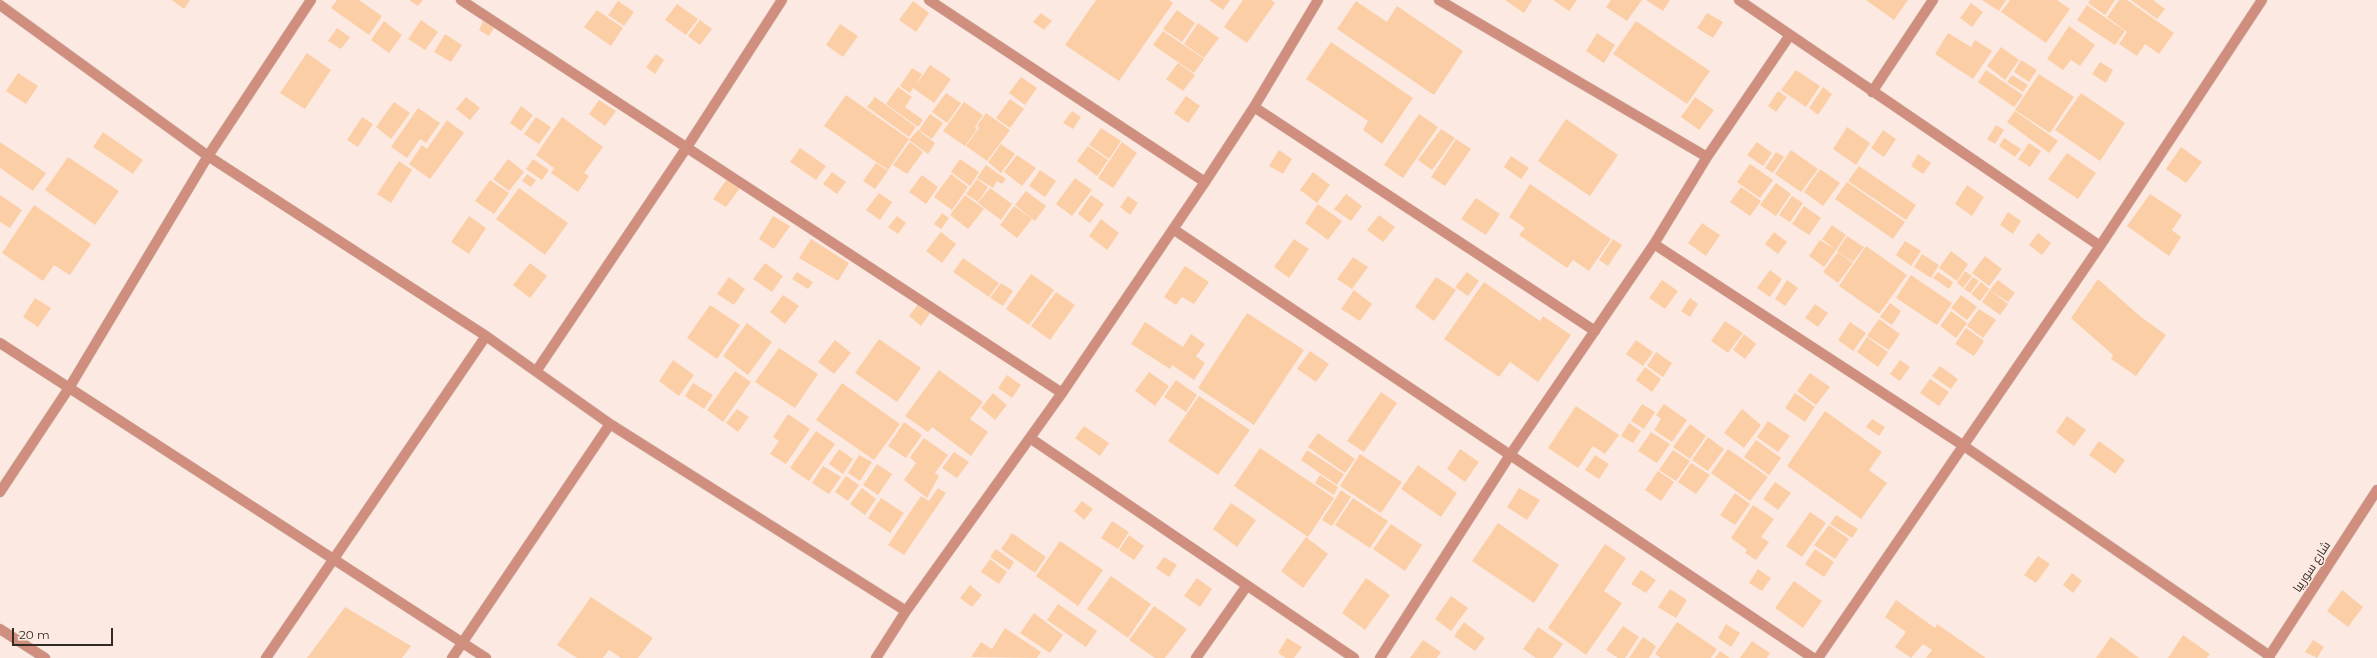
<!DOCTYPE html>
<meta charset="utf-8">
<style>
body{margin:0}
#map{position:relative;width:2377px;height:658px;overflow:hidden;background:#fceae2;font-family:Montserrat,sans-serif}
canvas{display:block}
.scale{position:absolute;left:12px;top:628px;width:101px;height:18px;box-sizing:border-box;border:2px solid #332b27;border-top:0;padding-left:5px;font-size:12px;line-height:14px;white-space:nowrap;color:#332b27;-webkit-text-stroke:3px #fceae2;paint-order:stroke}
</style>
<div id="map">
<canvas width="2377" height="658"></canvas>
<div class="scale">20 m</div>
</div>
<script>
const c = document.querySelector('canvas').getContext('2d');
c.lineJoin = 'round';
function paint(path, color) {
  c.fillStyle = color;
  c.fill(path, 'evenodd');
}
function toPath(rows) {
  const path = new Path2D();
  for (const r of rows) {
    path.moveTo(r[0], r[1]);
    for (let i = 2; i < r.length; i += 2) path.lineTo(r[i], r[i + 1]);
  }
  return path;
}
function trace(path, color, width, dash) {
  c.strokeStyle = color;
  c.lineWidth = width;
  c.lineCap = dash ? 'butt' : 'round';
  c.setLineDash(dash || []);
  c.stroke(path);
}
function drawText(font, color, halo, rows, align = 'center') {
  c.font = font + ' Montserrat,Cairo,sans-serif';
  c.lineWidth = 3;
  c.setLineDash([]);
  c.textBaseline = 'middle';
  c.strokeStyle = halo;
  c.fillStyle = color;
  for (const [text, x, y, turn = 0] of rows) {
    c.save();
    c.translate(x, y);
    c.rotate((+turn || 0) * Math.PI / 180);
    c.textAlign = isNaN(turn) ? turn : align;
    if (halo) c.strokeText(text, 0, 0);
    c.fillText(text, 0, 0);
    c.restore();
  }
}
paint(toPath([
 [172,0,190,0,184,9],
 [337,0,359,0,382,16,369,35,331,8],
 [409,0,423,0,418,6],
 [1096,0,1169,0,1173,3,1119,81,1065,45],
 [1209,0,1230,0,1223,10],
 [1243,0,1271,0,1275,3,1247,43,1224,27],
 [1505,0,1532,0,1524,13],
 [1553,0,1577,0,1569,11],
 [1611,0,1642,0,1627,21,1606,7],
 [1646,0,1670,0,1663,11],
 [1866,0,1908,0,1894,20],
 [1982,0,2006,0,1999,11],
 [2010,0,2057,0,2070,9,2046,43,2001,12],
 [2090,0,2115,0,2105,15,2088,3],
 [2119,0,2127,0,2174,33,2159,54,2145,44,2137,56,2119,44,2127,32,2134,37,2107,17],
 [2131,0,2153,0,2165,9,2157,19],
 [618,1,634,12,624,26,608,15],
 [913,1,929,13,916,32,899,20],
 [1356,1,1387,22,1397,6,1463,51,1434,95,1337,29],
 [1971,3,1983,12,1972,27,1960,18],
 [677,4,698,19,686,35,665,20],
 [2087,5,2125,31,2115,45,2077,20],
 [597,10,623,28,611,46,584,27],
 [1177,10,1195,23,1182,42,1163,29],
 [1041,13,1052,21,1044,30,1033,22],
 [1707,13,1723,22,1713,38,1697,28],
 [421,20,438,32,425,50,408,39],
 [700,20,712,29,700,45,688,36],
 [384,21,402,35,389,53,371,40],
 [483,21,494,28,489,36,479,30],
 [1636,21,1710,71,1687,104,1613,54],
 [1198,23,1219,38,1204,58,1184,44],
 [840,24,858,36,843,57,826,45],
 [2069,26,2095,45,2080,66,2071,60,2063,70,2047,59],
 [337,28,350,37,341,49,328,41],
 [1163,31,1204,59,1194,73,1153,45],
 [1597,33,1615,45,1604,63,1586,51],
 [1948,33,1971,47,1975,40,1992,51,1973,79,1935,54],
 [445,34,462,45,451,62,434,52],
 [1331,42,1413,98,1382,144,1363,130,1368,121,1306,79],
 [2001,47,2019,60,2005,80,1987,66],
 [307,53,331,70,305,109,280,93],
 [656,54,664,60,655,74,646,67],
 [2021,60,2037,70,2029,82,2014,72],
 [2100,62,2113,70,2106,83,2092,74],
 [1178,63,1195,75,1183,91,1166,79],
 [930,65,951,79,934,103,913,88,910,93,900,86,912,68,922,74,915,86],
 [1796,70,1820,86,1806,107,1781,90],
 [1986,70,2023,95,2014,107,1978,82],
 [18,73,38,86,26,104,6,91],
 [2039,74,2074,97,2050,133,2015,110],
 [2012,75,2028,85,2023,92,2007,82],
 [1021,77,1037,88,1025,105,1009,93],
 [898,87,912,97,905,107,923,120,918,127,886,104],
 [1823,87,1832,94,1818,115,1809,108],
 [1778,91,1787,97,1776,112,1768,106],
 [946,93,961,103,947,123,932,112],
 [2081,93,2125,123,2100,161,2055,130],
 [846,95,909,139,888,170,824,126],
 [1186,96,1200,106,1188,123,1174,113],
 [466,97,480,108,470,120,456,109],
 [875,97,916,127,909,137,867,107],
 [1695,97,1714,110,1699,130,1681,117],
 [1010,99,1024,109,1010,128,996,118],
 [599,100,616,111,605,126,589,114],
 [394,102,410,113,391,139,376,127],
 [964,102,983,115,975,127,977,129,965,146,943,131],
 [521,106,533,115,521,131,510,123],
 [418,108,440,123,426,143,420,139,407,158,391,147],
 [1072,111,1081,117,1073,129,1063,123],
 [2015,111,2058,141,2049,153,2007,122],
 [986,113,1010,130,987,161,966,146,979,128,977,126],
 [930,114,943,123,932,139,919,130],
 [1419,114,1438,127,1403,178,1384,165],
 [362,117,373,124,358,147,347,140],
 [536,117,551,127,539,144,524,134],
 [562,117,603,147,584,173,589,176,578,192,551,173,554,168,536,155],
 [1566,119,1618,155,1590,196,1538,161],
 [447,120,464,133,430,179,409,164,422,145,427,149],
 [1996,125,2004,130,1995,144,1987,139],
 [1847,127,1870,143,1856,165,1833,149],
 [1101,128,1121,141,1109,159,1089,145],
 [1441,129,1455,138,1432,170,1418,160],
 [918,130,935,143,928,154,909,140],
 [1883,130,1896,139,1884,157,1871,148],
 [103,132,143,160,133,174,93,147],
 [2004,138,2021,149,2015,157,1999,146],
 [1456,139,1471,149,1445,186,1431,177],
 [0,142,46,173,33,191,0,168],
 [910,142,923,152,907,174,893,165],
 [1122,142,1137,153,1113,188,1098,178],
 [1757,142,1772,153,1763,166,1747,155],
 [2029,143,2041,151,2030,167,2018,159],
 [1001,144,1015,154,1001,173,988,162],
 [1088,146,1108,160,1097,176,1077,161],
 [2181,147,2202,162,2186,183,2166,169],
 [800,148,826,166,816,180,790,162],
 [1279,150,1292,159,1283,174,1269,166],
 [1791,150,1818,169,1801,192,1775,174],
 [1776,152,1784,157,1773,173,1765,168],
 [2067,153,2096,173,2078,199,2048,179],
 [1918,154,1931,163,1923,174,1911,166],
 [1017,155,1036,168,1022,186,1004,172],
 [1511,156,1529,168,1521,179,1504,167],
 [68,157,119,191,95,225,45,190],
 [508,159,524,172,509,191,493,179],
 [533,159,549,170,542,180,526,169],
 [960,159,979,172,970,186,951,172],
 [399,161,412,170,391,203,377,194],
 [876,163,888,171,875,189,863,181],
 [1750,164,1773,180,1760,198,1737,182],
 [986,165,1006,179,1002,184,997,181,993,188,977,178],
 [1859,166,1916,205,1906,220,1848,181],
 [1820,169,1840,183,1823,206,1804,192],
 [1040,170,1056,181,1045,197,1029,186],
 [832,172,846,182,837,194,823,184],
 [1313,172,1330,185,1317,203,1300,190],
 [527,174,536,180,531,187,522,181],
 [951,174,968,187,952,210,934,197],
 [922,175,938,187,926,204,909,192],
 [1075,178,1092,190,1072,216,1056,204],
 [727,179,740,188,726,207,713,199],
 [977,179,988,187,978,202,966,194],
 [490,180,509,193,494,214,475,201],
 [1847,182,1905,222,1893,239,1835,199],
 [1776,183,1791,194,1776,216,1760,205],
 [1530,184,1611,239,1589,271,1573,260,1567,268,1519,235,1525,228,1509,217],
 [1967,185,1984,197,1972,216,1955,204],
 [1741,187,1761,201,1750,216,1730,202],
 [519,188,568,223,545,255,496,219],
 [990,188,1012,204,1001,220,978,203],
 [1026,191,1046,206,1035,221,1015,205],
 [879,193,892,202,880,220,866,210],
 [1346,194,1362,206,1351,221,1334,209],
 [2150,194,2182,215,2172,230,2181,237,2169,256,2127,226],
 [0,195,22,210,10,228,0,222],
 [965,195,984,209,968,229,950,215],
 [1091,195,1104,204,1090,223,1078,214],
 [1128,196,1138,203,1130,215,1120,207],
 [1792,196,1803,203,1790,222,1779,215],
 [1476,198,1500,214,1486,235,1461,219],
 [1318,204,1342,221,1328,240,1305,223],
 [34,205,91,244,70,275,54,265,43,281,2,253],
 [1014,206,1032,219,1017,238,1000,225],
 [1804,206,1821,218,1809,235,1792,224],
 [2008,212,2021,221,2013,234,2000,225],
 [942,213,949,218,941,229,934,224],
 [1379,215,1395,227,1383,242,1367,230],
 [469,216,486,228,469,254,451,242],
 [773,216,790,226,774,249,759,239],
 [897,216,906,223,898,234,888,227],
 [1101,219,1119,233,1107,250,1089,236],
 [1702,223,1720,235,1706,256,1688,243],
 [1832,225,1846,235,1836,250,1822,239],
 [941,232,956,244,942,263,926,251],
 [1774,232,1787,242,1778,254,1765,244],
 [2038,233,2051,243,2042,255,2029,245],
 [1847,236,1864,247,1853,262,1837,251],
 [811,239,849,263,838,281,799,258],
 [1294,239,1309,249,1289,278,1274,267],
 [1613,239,1622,245,1608,266,1599,260],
 [1820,240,1836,250,1824,267,1809,256],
 [1905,241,1921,251,1911,266,1896,255],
 [1866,246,1907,275,1879,314,1839,286],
 [1951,251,1968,264,1957,281,1939,268],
 [1838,252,1853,263,1838,283,1823,272],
 [1922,254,1939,265,1931,278,1914,267],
 [1985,256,2002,269,1989,286,1972,273],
 [1353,257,1368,267,1352,289,1337,279],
 [963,258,999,283,989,297,953,272],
 [530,263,547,276,530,298,513,285],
 [765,263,783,276,772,292,753,279],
 [1185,266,1209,282,1194,304,1182,297,1176,305,1164,297],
 [1770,270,1782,279,1770,297,1757,288],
 [1965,271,1972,276,1963,288,1957,283],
 [797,272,813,282,808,289,792,279],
 [1467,272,1479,281,1468,296,1455,287],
 [1938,272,1953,282,1949,289,1933,278],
 [1031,274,1054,290,1029,325,1006,309],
 [1911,275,1952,303,1937,325,1896,298],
 [729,277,745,289,734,305,717,294],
 [1436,277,1456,290,1434,321,1415,307],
 [1973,277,1979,281,1970,293,1964,289],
 [2098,279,2141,317,2166,335,2136,376,2111,359,2113,355,2071,318],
 [1662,280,1678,291,1665,309,1649,298],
 [1787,280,1798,288,1785,306,1775,299],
 [1998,280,2015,293,2008,302,1990,290],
 [1484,282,1540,321,1543,316,1571,335,1538,382,1510,362,1499,377,1444,339],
 [1981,282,1989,289,1980,301,1971,294],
 [1001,283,1013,291,1003,306,990,298],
 [1354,290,1372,304,1360,321,1341,309],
 [1990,290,2008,304,2000,315,1982,302],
 [1056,292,1075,305,1050,340,1031,326],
 [783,295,799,306,785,324,770,312],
 [1961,295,1977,307,1967,320,1951,308],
 [35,298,51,308,38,327,23,317],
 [1690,298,1698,304,1690,317,1681,311],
 [919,303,931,312,921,326,909,316],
 [1890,303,1901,311,1892,325,1880,317],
 [1815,304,1828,313,1818,327,1805,318],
 [710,305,740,325,717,359,687,338],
 [1979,309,1996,320,1983,338,1967,326],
 [1951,311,1967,323,1956,338,1940,326],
 [1247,313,1304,350,1254,425,1198,388],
 [1879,319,1900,334,1889,350,1867,336],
 [1725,321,1743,333,1728,353,1711,341],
 [1145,322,1183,347,1191,334,1205,344,1196,356,1205,363,1194,380,1172,365,1170,369,1131,344],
 [1850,322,1866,333,1853,351,1838,340],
 [747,323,772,342,748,375,723,356],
 [1966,328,1984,341,1974,356,1955,344],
 [1744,334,1756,344,1745,359,1733,350],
 [1867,337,1888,352,1878,367,1857,352],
 [879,339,921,368,897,402,855,373],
 [835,340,851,353,834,374,818,362],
 [1636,340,1653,352,1643,366,1626,354],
 [779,348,818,374,795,408,755,382],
 [1310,351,1329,364,1316,382,1297,369],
 [1656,352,1672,363,1663,377,1647,366],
 [673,360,694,375,679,396,659,381],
 [1900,360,1910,367,1900,381,1890,374],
 [1940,366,1958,379,1951,389,1932,376],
 [1645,367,1661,379,1652,392,1636,380],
 [939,370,983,402,970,419,988,432,971,456,932,427,928,432,905,416],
 [735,371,751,382,723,422,707,410],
 [1149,372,1169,386,1155,406,1135,391],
 [1810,373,1830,387,1816,405,1797,391],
 [1007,375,1021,385,1012,398,998,388],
 [1930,379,1949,392,1939,406,1920,393],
 [1176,380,1197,395,1186,412,1164,397],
 [693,383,713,395,704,409,685,396],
 [842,383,900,424,874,460,816,420],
 [1381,392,1397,403,1364,452,1347,441],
 [993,393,1007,405,995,420,981,408],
 [1795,393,1815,407,1805,422,1785,408],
 [1199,396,1250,430,1218,475,1168,441],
 [1642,404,1655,412,1644,429,1631,421],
 [1664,404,1687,420,1672,442,1654,430,1661,419,1656,415],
 [1576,406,1619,435,1605,454,1593,446,1578,468,1548,448],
 [737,409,749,417,738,432,726,423],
 [1742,409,1761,425,1744,448,1724,433],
 [1825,411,1882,452,1869,470,1887,483,1861,519,1787,466],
 [788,414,810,429,786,464,770,454,779,441,773,437],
 [2067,416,2086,430,2074,446,2056,432],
 [1872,419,1885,427,1879,436,1866,427],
 [1768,421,1790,436,1778,452,1757,437],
 [904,422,922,435,906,458,888,446],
 [1629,423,1641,431,1633,443,1621,436],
 [1690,424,1706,436,1690,459,1673,447],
 [1084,426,1109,443,1100,456,1075,438],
 [816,431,835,444,809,481,790,468],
 [1651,432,1670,444,1657,463,1638,451],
 [1318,433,1355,459,1345,473,1308,447],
 [1708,437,1724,449,1708,471,1692,460],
 [924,438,948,455,935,473,939,476,927,498,904,480,916,463,910,457],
 [1756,440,1781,458,1769,475,1744,457],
 [2099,441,2125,460,2115,474,2089,455],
 [1260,448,1334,498,1308,537,1234,486],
 [839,449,853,459,843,474,829,464],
 [1460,449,1479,462,1465,482,1447,469],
 [1728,449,1768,477,1750,501,1711,473],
 [1307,450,1344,474,1337,485,1301,460],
 [1673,450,1690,461,1676,481,1659,470],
 [954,452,969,462,957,478,942,468],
 [1360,454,1402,482,1381,513,1340,486],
 [859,455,872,462,860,481,848,473],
 [1595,455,1609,464,1599,479,1585,470],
 [1691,463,1710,475,1696,494,1678,482],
 [877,464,892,474,878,495,863,485],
 [1418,465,1457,493,1441,517,1401,489],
 [823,466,841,477,829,494,812,483],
 [1658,471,1674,482,1661,501,1645,490],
 [1320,475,1338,487,1334,495,1315,483],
 [846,476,859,485,848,501,835,492],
 [1775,482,1791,493,1778,510,1763,499],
 [862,488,876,499,865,515,850,504],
 [938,488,946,493,904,555,888,545,921,496,929,501],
 [1519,488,1540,500,1527,520,1507,507],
 [1341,490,1351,497,1332,526,1322,520],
 [1735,493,1750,504,1735,525,1720,515],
 [881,498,904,513,890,533,868,518],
 [1353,498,1388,521,1370,548,1335,525],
 [1082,501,1093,509,1084,520,1074,511],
 [1231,503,1256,520,1237,547,1213,529],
 [1753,505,1774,519,1761,537,1769,542,1756,560,1745,553,1747,550,1731,538],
 [1810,512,1826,523,1802,557,1786,546],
 [1836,515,1858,529,1852,538,1830,524],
 [1112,521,1129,532,1118,549,1101,538],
 [1498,523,1559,565,1534,603,1472,561],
 [1391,524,1422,545,1405,571,1373,549],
 [1829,525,1849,539,1835,559,1814,545],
 [1012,533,1046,557,1035,573,1001,549],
 [1129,535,1144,546,1134,560,1119,550],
 [1306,537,1328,554,1303,588,1281,571],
 [1060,541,1103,570,1078,606,1036,576],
 [1605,544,1626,558,1604,591,1622,603,1586,655,1548,628],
 [996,549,1014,562,1009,570,990,557],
 [1815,549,1834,562,1824,577,1805,564],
 [2038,556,2050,564,2036,583,2024,575],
 [1164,557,1177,565,1169,577,1156,568],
 [990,559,1007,572,999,584,981,572],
 [1758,569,1771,578,1762,591,1749,583],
 [1641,570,1656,580,1646,593,1631,584],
 [2072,573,2082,581,2073,593,2063,585],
 [1111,576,1151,604,1128,638,1087,609],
 [1197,578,1212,589,1200,607,1184,596],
 [1366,578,1390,595,1365,630,1342,613],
 [1794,581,1822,601,1803,628,1775,608],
 [970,585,982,595,972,607,960,598],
 [1670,589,1687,600,1676,618,1658,607],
 [2342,590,2363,607,2348,627,2327,611],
 [1451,596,1468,608,1451,631,1435,619],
 [591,597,653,638,638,658,621,658,609,650,603,658,577,658,557,645],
 [1896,600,1935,628,1937,624,1986,658,1926,658,1932,650,1923,644,1911,658,1895,647,1906,632,1885,617],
 [1058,604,1097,631,1086,647,1047,620],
 [1154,606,1187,629,1165,658,1155,658,1129,640],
 [345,607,411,646,402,658,307,658],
 [1034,613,1063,635,1050,653,1020,633],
 [1464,622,1485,638,1475,651,1454,636],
 [1677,622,1717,649,1711,658,1661,658,1655,654],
 [1726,624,1740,633,1731,647,1718,638],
 [1623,626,1639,637,1625,658,1618,658,1606,650],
 [1538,627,1563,644,1553,658,1536,658,1523,649],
 [1005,628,1041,652,1037,658,971,657,981,642,992,649],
 [2183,635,2210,654,2207,658,2168,658],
 [1643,637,1656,646,1649,658,1629,658],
 [2111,637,2139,658,2096,658],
 [1287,638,1302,647,1294,658,1286,658,1278,653],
 [1423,640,1441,652,1437,658,1410,658],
 [2313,640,2324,647,2317,658,2305,652],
 [1752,641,1770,653,1767,658,1740,658],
 [1720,651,1730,658,1715,658]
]), '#fccea5');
const minor = toPath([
 [461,0,1062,393],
 [929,0,1205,182],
 [1439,0,1707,157],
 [1739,0,2100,246],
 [0,5,208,156,486,336,610,424,906,611],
 [1872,92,1933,0],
 [1254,107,1595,331],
 [1173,229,1813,658],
 [1654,244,1964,446,2270,656],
 [0,343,486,658],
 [537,370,687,147,782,0],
 [1030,438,1354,658],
 [0,492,69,388,208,156,311,0],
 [0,629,45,658],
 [266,658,486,336],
 [452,658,610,424],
 [876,658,906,611,1062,393,1205,182,1254,107,1318,0],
 [1196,658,1246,587],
 [1380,658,1510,455,1654,244,1707,157,1790,35],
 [1818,658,2100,246,2262,0],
 [2268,658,2377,490]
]);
trace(minor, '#d8c8c0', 11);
trace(minor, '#d08f7e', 10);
drawText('12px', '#332b27', '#fceae2', [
 ["شارع سوريبا",2312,567,-57]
]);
</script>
